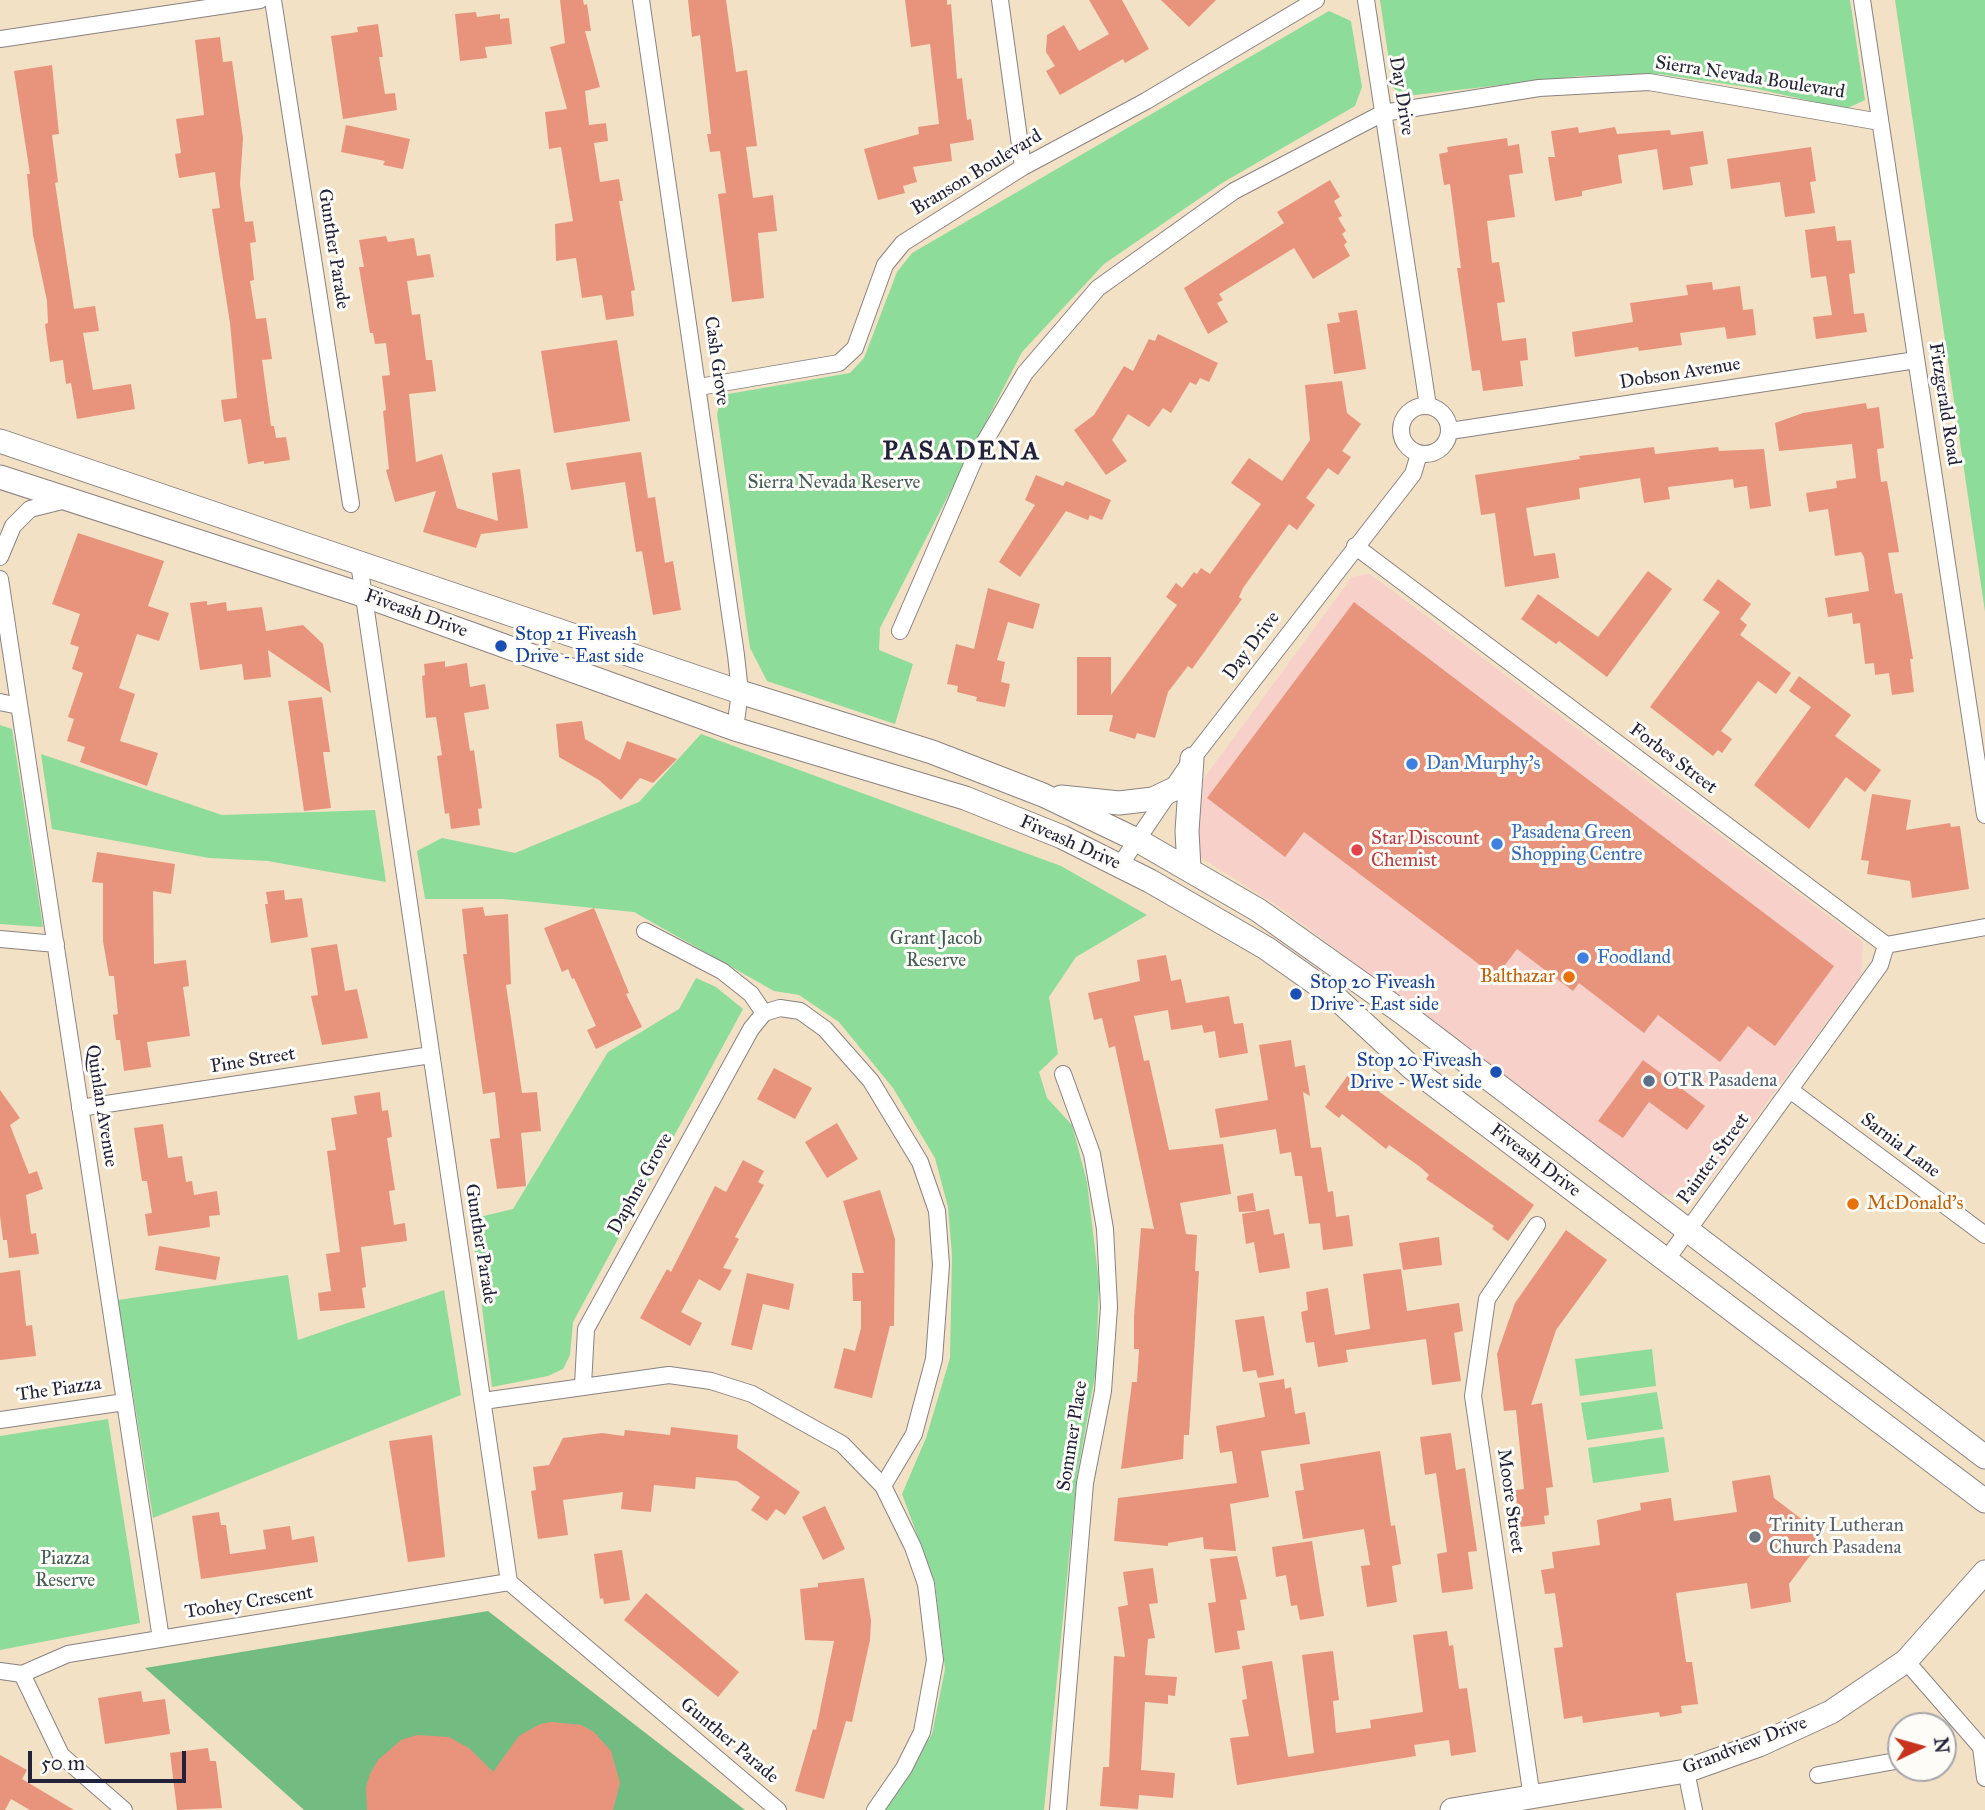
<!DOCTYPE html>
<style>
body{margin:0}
#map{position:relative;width:1985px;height:1810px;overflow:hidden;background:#f2e1c4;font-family:"IM FELL Great Primer",serif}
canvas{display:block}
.north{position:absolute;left:1887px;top:1712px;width:70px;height:70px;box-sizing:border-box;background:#fdfcf7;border:2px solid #a5a5ac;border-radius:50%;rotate:85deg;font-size:19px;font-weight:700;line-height:28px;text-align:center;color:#22223b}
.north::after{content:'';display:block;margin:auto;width:24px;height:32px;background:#c8321e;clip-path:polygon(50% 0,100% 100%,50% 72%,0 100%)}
.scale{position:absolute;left:28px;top:1751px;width:158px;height:32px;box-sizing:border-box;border:4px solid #22223b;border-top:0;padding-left:9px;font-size:21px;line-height:24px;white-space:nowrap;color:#22223b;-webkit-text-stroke:5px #fdfcf7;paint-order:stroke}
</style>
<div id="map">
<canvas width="1985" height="1810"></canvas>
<div class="north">N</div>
<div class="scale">50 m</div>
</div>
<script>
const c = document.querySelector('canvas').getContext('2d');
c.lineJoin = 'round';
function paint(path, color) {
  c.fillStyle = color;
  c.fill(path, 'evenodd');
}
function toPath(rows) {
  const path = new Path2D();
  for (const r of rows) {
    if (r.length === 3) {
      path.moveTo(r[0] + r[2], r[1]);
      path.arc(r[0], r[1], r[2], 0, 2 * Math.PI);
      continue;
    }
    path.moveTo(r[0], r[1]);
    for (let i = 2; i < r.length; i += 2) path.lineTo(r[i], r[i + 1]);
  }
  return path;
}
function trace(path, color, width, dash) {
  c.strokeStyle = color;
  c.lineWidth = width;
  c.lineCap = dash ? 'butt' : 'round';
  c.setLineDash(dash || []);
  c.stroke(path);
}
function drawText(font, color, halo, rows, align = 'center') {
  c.font = font + ' "IM FELL Great Primer",serif';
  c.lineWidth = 6;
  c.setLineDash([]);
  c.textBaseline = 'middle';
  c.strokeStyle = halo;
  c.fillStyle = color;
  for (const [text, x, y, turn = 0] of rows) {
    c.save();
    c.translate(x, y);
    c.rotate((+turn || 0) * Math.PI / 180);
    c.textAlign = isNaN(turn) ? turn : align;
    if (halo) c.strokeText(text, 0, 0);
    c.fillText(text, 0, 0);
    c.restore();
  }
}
paint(toPath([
 [1370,574,1863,942,1861,975,1697,1197,1662,1194,1281,908,1192,852,1199,785,1352,577]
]), '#f7d0ca');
paint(toPath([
 [1380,0,1850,0,1865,100,1846,109,1753,88,1659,74,1580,76,1406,96,1393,88],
 [1895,0,1985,0,1985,612],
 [1329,11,1351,21,1362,87,1355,106,1222,183,1104,264,1022,352,880,628,879,650,913,664,895,724,767,681,750,648,717,414,722,395,850,373,864,358,897,272,912,253],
 [0,725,12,729,43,927,0,924],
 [701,734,1061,866,1147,915,1076,957,1049,997,1058,1054,1039,1072,1047,1098,1072,1125,1087,1182,1099,1283,1096,1370,1077,1476,1044,1810,884,1810,932,1734,945,1669,935,1583,902,1494,926,1438,950,1358,952,1255,948,1207,935,1158,893,1088,839,1022,799,995,774,991,634,912,503,899,425,899,417,851,442,838,515,853,639,802],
 [41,754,222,815,375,810,386,882,268,861,209,858,52,829],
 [696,978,716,987,743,1009,573,1322,570,1355,563,1369,548,1376,492,1387,471,1219,513,1209,608,1052,679,1009],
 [288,1275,298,1340,444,1290,461,1395,153,1518,118,1300],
 [1652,1349,1656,1386,1580,1396,1575,1359],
 [1657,1392,1663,1429,1587,1440,1581,1403],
 [108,1419,140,1623,0,1650,0,1436],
 [1664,1437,1669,1472,1593,1483,1588,1448]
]), '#8ddc9a');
paint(toPath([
 [488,1611,745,1810,304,1810,145,1668]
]), '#72bc82');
paint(toPath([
 [560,0,583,0,584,5,587,4,591,31,585,31,600,87,585,91,589,125,606,123,608,141,594,143,600,182,619,179,623,201,619,201,635,290,631,291,634,316,606,320,602,295,582,298,576,258,556,261,555,224,573,221,561,147,549,149,545,112,567,109,550,47,565,43],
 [688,0,726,0,736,72,747,70,757,146,746,147,753,198,773,195,777,231,758,233,764,298,732,302,718,194,726,193,720,151,710,152,707,134,711,134,700,35,692,37],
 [905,0,947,0,947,5,951,4,957,79,962,78,967,120,971,119,974,140,950,144,952,161,913,167,917,182,903,186,905,193,878,200,864,149,919,134,918,127,939,124,930,44,911,47],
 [1089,0,1122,0,1149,49,1125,63,1123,59,1060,95,1046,71,1055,66,1046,52,1047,35,1064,25,1079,51,1109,34],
 [1161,0,1216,0,1189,27],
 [476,12,477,17,500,14,500,19,509,18,512,44,485,47,487,58,460,61,455,14],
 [378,24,383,57,379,57,385,94,395,93,397,110,343,119,331,36,358,32,357,27],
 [220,37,223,62,232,61,243,138,240,184,245,222,253,221,256,242,250,243,254,280,250,281,256,319,266,318,272,359,262,360,271,426,274,426,276,438,286,437,290,460,264,464,264,461,248,464,241,419,224,422,221,400,237,398,230,323,212,209,220,208,215,172,179,178,175,154,181,153,176,119,204,115,195,40],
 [52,65,59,134,52,135,58,182,55,183,74,309,95,306,99,331,83,333,93,390,131,384,135,409,77,419,71,383,66,384,63,360,50,362,45,324,48,323,47,301,33,235,27,174,30,174,14,71],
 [346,125,410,139,403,169,383,165,385,161,341,152],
 [1578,127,1579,133,1615,127,1617,134,1670,130,1671,135,1703,131,1708,164,1690,167,1693,185,1663,190,1657,149,1618,155,1622,183,1582,191,1582,196,1555,201,1548,157,1555,157,1551,131],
 [1507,138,1508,146,1519,144,1523,173,1509,175,1515,217,1487,221,1492,263,1499,262,1505,302,1497,303,1502,341,1526,338,1528,360,1520,361,1523,386,1483,391,1480,370,1472,371,1457,268,1461,268,1450,184,1444,185,1439,154,1448,152,1447,147],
 [1811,147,1816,181,1810,182,1815,213,1785,217,1780,182,1731,189,1727,159],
 [1330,180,1340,197,1334,201,1342,216,1338,218,1346,231,1342,234,1347,242,1344,245,1350,256,1313,279,1294,248,1219,294,1223,300,1217,303,1228,322,1208,334,1184,288,1284,223,1277,212],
 [1835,226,1837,241,1851,240,1855,273,1849,274,1854,314,1864,313,1867,332,1816,339,1813,317,1832,315,1826,276,1811,278,1805,230],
 [386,236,388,242,414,238,417,256,430,254,434,277,407,281,412,315,420,314,426,360,432,360,436,391,409,394,416,462,442,454,457,508,498,521,492,473,520,469,528,528,481,534,476,548,423,532,436,491,395,502,386,470,389,469,383,411,386,410,382,376,390,375,386,343,375,344,373,333,370,333,359,267,364,267,359,240],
 [1712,282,1713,290,1740,286,1743,310,1753,309,1756,335,1727,339,1725,327,1680,333,1682,345,1639,351,1638,347,1575,357,1572,332,1633,322,1630,303,1688,295,1686,285],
 [1357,310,1366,369,1334,374,1327,324,1340,322,1338,313],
 [1158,334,1218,363,1209,382,1200,378,1196,385,1190,382,1171,413,1163,408,1149,427,1128,414,1112,440,1127,461,1106,475,1074,430,1094,415,1124,366,1133,371,1149,339,1155,341],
 [617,340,630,421,554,433,541,351],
 [1342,381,1347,413,1361,424,1342,451,1351,457,1338,475,1328,468,1306,498,1315,505,1297,530,1289,524,1243,588,1239,597,1242,599,1205,651,1192,669,1188,666,1168,692,1155,738,1137,733,1135,739,1109,731,1113,715,1077,715,1077,657,1111,657,1111,695,1177,605,1166,597,1176,583,1182,588,1194,572,1197,574,1201,568,1210,574,1261,504,1231,483,1249,458,1282,481,1310,440,1305,385],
 [1866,403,1867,409,1879,407,1884,448,1877,449,1881,482,1887,481,1899,552,1888,553,1895,594,1902,593,1913,659,1910,659,1914,692,1892,695,1889,673,1875,675,1874,663,1865,664,1860,623,1853,624,1852,613,1828,617,1825,598,1869,591,1864,557,1861,552,1835,556,1828,509,1809,512,1806,493,1837,488,1836,481,1856,478,1852,444,1779,451,1775,423,1803,413],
 [1654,447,1655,454,1718,447,1719,451,1764,449,1771,506,1750,509,1747,486,1734,488,1733,479,1668,487,1670,499,1644,503,1640,478,1579,488,1580,499,1526,508,1534,556,1555,553,1559,578,1505,587,1495,513,1481,515,1475,475,1580,459,1579,456],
 [641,452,648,498,655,497,665,563,673,561,681,610,653,615,642,551,636,552,625,482,571,490,566,463],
 [1036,475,1063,486,1066,481,1111,500,1102,520,1090,515,1088,520,1066,511,1020,577,999,562,1035,505,1025,500],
 [78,533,164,561,148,606,169,613,159,641,137,634,119,688,135,694,120,741,158,753,147,786,80,762,85,747,67,741,74,719,68,717,83,673,72,669,79,647,70,644,80,614,52,604],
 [1648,571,1672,589,1607,677,1559,641,1556,644,1521,619,1538,594,1598,637],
 [1718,579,1751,604,1740,619,1747,625,1740,635,1791,673,1776,694,1758,681,1721,731,1732,739,1722,753,1718,750,1713,756,1650,707,1720,612,1703,600],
 [988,588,1040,604,1033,629,1008,622,997,660,1005,662,1001,682,1010,684,1005,707,976,701,977,697,957,692,958,686,947,684,956,644,974,649],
 [207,601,207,605,226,602,227,611,262,607,266,631,303,625,323,644,331,693,268,650,271,677,244,680,242,664,200,670,190,603],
 [1354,602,1834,966,1775,1046,1748,1026,1720,1062,1658,1015,1644,1033,1579,983,1573,991,1517,949,1496,977,1304,832,1285,857,1207,798],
 [445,661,445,667,467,663,470,687,485,684,489,709,464,713,470,751,474,750,482,808,478,809,480,825,451,829,449,813,445,814,437,756,442,755,436,717,426,718,422,676,425,675,424,664],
 [1799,676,1851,715,1835,736,1881,770,1865,792,1846,777,1809,829,1754,785,1811,707,1789,691],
 [322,697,330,752,323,752,331,808,304,811,288,701],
 [582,721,585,739,620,760,627,741,677,759,653,783,640,778,621,800,599,780,559,757,556,724],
 [1872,794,1911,800,1906,830,1950,823,1951,827,1960,826,1969,889,1912,898,1910,881,1867,874,1869,861,1861,860],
 [97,852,175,864,171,894,153,891,154,964,186,960,189,986,183,987,190,1036,147,1042,151,1067,124,1071,120,1040,116,1040,113,1015,118,1014,114,976,109,976,103,941,103,883,92,882],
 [284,890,285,900,302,898,308,937,271,943,265,904,268,904,266,892],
 [483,907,485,916,508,914,511,984,506,985,522,1093,537,1092,541,1131,521,1133,526,1186,497,1189,490,1139,500,1138,495,1092,483,1094,463,954,467,954,462,909],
 [594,908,629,993,626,994,642,1027,596,1049,587,1030,596,1026,574,978,572,979,568,969,562,972,544,928],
 [337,944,345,991,357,989,368,1038,322,1045,311,996,318,995,311,948],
 [1166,955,1171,981,1181,979,1186,1003,1229,996,1234,1024,1243,1023,1248,1053,1219,1058,1215,1031,1204,1033,1202,1025,1171,1030,1168,1010,1134,1016,1144,1061,1149,1060,1169,1150,1223,1144,1231,1194,1180,1203,1186,1234,1197,1235,1195,1271,1199,1271,1189,1435,1184,1435,1183,1459,1121,1469,1132,1382,1137,1382,1139,1349,1134,1349,1134,1316,1141,1228,1154,1229,1115,1046,1109,1048,1102,1018,1094,1020,1088,993,1140,981,1137,960],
 [1291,1040,1295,1067,1305,1065,1310,1096,1303,1092,1311,1148,1321,1147,1328,1192,1333,1191,1336,1217,1349,1215,1353,1246,1323,1250,1320,1223,1309,1224,1302,1176,1295,1176,1291,1152,1280,1154,1276,1129,1220,1138,1215,1109,1268,1100,1259,1045],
 [1643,1060,1705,1106,1687,1130,1649,1102,1623,1138,1598,1121],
 [774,1068,812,1088,795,1119,757,1099],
 [1351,1071,1534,1205,1508,1241,1492,1229,1494,1226,1426,1179,1429,1175,1419,1166,1389,1145,1386,1149,1342,1114,1339,1118,1325,1107],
 [0,1090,20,1118,10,1125,29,1174,37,1171,43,1189,26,1195,31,1234,36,1233,39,1254,9,1258,7,1240,3,1240,0,1216],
 [380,1092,382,1111,388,1110,392,1137,387,1138,395,1190,389,1191,394,1225,405,1223,407,1241,361,1247,366,1287,362,1288,365,1308,320,1311,318,1293,331,1291,326,1254,340,1252,327,1151,336,1150,331,1118,357,1114,354,1096],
 [837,1123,858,1159,827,1178,805,1142],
 [163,1124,168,1158,182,1156,186,1182,192,1181,194,1195,217,1191,220,1215,209,1216,210,1227,148,1236,145,1214,152,1213,147,1181,142,1181,134,1128],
 [743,1160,764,1171,758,1182,764,1185,735,1237,739,1239,723,1268,732,1270,720,1291,699,1279,681,1312,702,1323,690,1346,640,1318,667,1269,671,1272,715,1186,726,1192],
 [880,1190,895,1239,894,1326,890,1326,872,1398,834,1388,844,1348,855,1351,861,1328,861,1301,853,1301,852,1273,864,1273,843,1201],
 [1253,1193,1256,1211,1239,1212,1237,1196],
 [1269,1209,1274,1235,1284,1233,1290,1268,1259,1273,1254,1242,1246,1244,1242,1214],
 [1566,1230,1607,1260,1556,1330,1531,1405,1542,1403,1553,1487,1546,1488,1549,1515,1544,1516,1545,1524,1520,1527,1515,1490,1524,1489,1516,1410,1504,1411,1497,1354,1515,1303],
 [1439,1237,1442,1265,1403,1270,1399,1243],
 [159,1246,220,1257,216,1280,155,1270],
 [1401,1269,1407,1311,1459,1303,1463,1331,1454,1333,1461,1381,1432,1385,1426,1339,1346,1350,1348,1362,1318,1367,1314,1342,1306,1343,1301,1312,1308,1310,1306,1292,1328,1288,1335,1335,1370,1329,1363,1274],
 [20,1270,26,1326,32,1325,36,1356,0,1360,0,1273],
 [747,1273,794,1284,789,1310,763,1304,752,1350,731,1345],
 [1264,1316,1274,1375,1258,1378,1256,1370,1243,1372,1235,1320],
 [1284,1379,1285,1389,1291,1387,1295,1414,1305,1412,1310,1444,1261,1451,1269,1497,1230,1504,1236,1551,1204,1549,1203,1537,1168,1543,1168,1546,1114,1541,1118,1498,1237,1483,1232,1451,1220,1453,1216,1426,1265,1417,1259,1383],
 [671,1427,738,1435,737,1448,800,1492,785,1515,776,1509,767,1521,751,1510,760,1497,737,1481,696,1477,695,1489,654,1485,651,1512,621,1509,623,1492,563,1500,568,1535,538,1539,531,1491,536,1490,533,1467,549,1465,563,1438,602,1433,624,1436,625,1430,670,1435],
 [1451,1433,1456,1470,1465,1468,1477,1551,1468,1552,1473,1589,1442,1593,1437,1554,1447,1552,1436,1473,1425,1475,1420,1437],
 [432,1435,445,1557,408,1562,389,1441],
 [1380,1451,1391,1526,1395,1525,1401,1564,1392,1566,1397,1602,1367,1607,1361,1566,1370,1565,1364,1529,1303,1539,1295,1491,1304,1490,1300,1464],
 [1770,1475,1774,1498,1808,1524,1818,1522,1823,1551,1812,1553,1789,1584,1791,1602,1751,1609,1747,1583,1676,1593,1686,1662,1692,1662,1698,1704,1681,1706,1682,1713,1660,1717,1659,1712,1583,1723,1582,1716,1564,1719,1554,1648,1563,1647,1555,1593,1545,1594,1541,1570,1554,1568,1552,1552,1600,1545,1597,1520,1641,1510,1640,1503,1671,1498,1674,1521,1737,1512,1732,1481],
 [825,1506,845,1549,823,1560,802,1517],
 [219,1512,221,1525,226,1525,230,1554,266,1549,263,1530,290,1526,292,1540,314,1536,318,1562,201,1579,192,1516],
 [1312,1541,1324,1616,1300,1620,1297,1605,1291,1606,1286,1575,1276,1577,1272,1547],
 [622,1550,630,1600,604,1604,603,1598,600,1599,594,1554],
 [1237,1556,1247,1599,1240,1600,1245,1630,1237,1631,1240,1649,1215,1653,1208,1603,1216,1602,1210,1559],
 [1153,1568,1158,1603,1149,1604,1155,1638,1148,1639,1145,1675,1177,1677,1175,1696,1168,1695,1168,1704,1145,1702,1141,1770,1175,1773,1173,1798,1139,1795,1138,1809,1100,1806,1103,1767,1109,1767,1114,1656,1125,1657,1118,1607,1128,1605,1123,1572],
 [864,1578,871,1620,870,1640,852,1722,846,1721,824,1799,795,1791,813,1729,816,1730,834,1641,805,1640,800,1589,818,1587,818,1583],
 [646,1593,739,1672,718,1697,624,1620],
 [1447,1631,1449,1646,1453,1645,1459,1689,1467,1688,1476,1752,1451,1756,1449,1740,1414,1745,1416,1756,1237,1785,1230,1738,1249,1736,1242,1700,1247,1699,1242,1666,1272,1661,1288,1757,1314,1753,1302,1655,1333,1651,1339,1700,1333,1701,1336,1733,1371,1728,1370,1720,1423,1712,1413,1635],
 [141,1691,143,1702,165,1699,170,1734,105,1744,98,1698],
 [552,1722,581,1725,594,1732,611,1751,620,1783,613,1810,367,1810,366,1787,370,1774,378,1760,401,1740,417,1735,449,1737,469,1748,493,1772,519,1736,540,1724],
 [208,1748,210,1761,216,1761,222,1808,177,1810,170,1753],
 [0,1755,27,1770,22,1779,74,1810,30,1810,11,1799,5,1810,0,1810]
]), '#e8947d');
const street = toPath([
 [273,0,351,504],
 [641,0,736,655,740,692,735,729],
 [1000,0,1023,167],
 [1366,0,1428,406],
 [1862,0,1985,815],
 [0,39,260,0],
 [699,387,839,363,855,348,885,265,903,243,1023,167,1146,101,1316,0],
 [1425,430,24],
 [1450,431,1916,360],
 [1355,546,1886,945,1985,927],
 [0,557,13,526,30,509,66,500],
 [359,563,509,1582,778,1810],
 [0,579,161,1639],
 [900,631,974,460,1025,373,1098,288,1234,191,1383,113,1539,88,1649,82,1880,122],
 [0,702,19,706],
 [1120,865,1192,759,1413,474,1419,454],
 [645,931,722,971,751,994,764,1013,780,1008,800,1011,825,1029,871,1081,920,1162,937,1211,941,1265,934,1359,914,1434,883,1486],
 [0,939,56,944],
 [1790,1090,1985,1235],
 [80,1108,431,1055],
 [1667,1259,1880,965,1886,945],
 [583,1385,586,1329,751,1029,764,1013],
 [483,1401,669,1375,711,1381,752,1394,842,1444,883,1486,913,1547,926,1584,935,1660,922,1732,904,1768,875,1810],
 [0,1420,125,1402],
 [1906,1661,1981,1747,1985,1778],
 [0,1671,22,1674,68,1654,509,1582],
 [22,1674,61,1755,124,1810],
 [1686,1771,1694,1810],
 [1818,1775,1901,1760],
 [1532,1798,1473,1396,1487,1299,1537,1225],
 [1058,1810,1085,1483,1103,1391,1109,1307,1105,1229,1092,1154,1063,1074]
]);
const secondary = toPath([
 [0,441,740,692,932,752,1043,795,1137,840,1258,910,1403,1013,1985,1457],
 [0,477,363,595,735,729,965,798,1062,837,1150,881,1266,948,1334,996,1412,1068,1985,1501],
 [1061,797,1119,803,1153,799,1172,790],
 [1189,868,1187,831,1192,759],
 [1452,1810,1686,1771,1759,1745,1831,1712,1906,1661,1985,1572]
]);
trace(street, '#8a8280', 18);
trace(secondary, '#8a8280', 25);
trace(street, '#fff', 16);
trace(secondary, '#fff', 23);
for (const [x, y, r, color] of [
 [501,646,7,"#1a4fb4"],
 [1412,764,7,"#3f7fe0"],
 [1497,844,7,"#3f7fe0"],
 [1357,850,7,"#e0444e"],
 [1583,958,7,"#3f7fe0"],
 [1569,977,7,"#e8710a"],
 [1296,994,7,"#1a4fb4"],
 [1496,1072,7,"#1a4fb4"],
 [1649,1081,7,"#5c6f8a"],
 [1853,1204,7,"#e8710a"],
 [1755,1537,7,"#6b7280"]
]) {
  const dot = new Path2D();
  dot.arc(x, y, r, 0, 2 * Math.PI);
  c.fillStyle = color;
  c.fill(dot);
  trace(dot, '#fdfcf7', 2.5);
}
drawText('19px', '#22223b', '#fdfcf7', [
 ["Sierra Nevada Boulevard",1750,78,9],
 ["Day Drive",1401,96,81],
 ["Branson Boulevard",977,173,-31],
 ["Gunther Parade",333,249,81],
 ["Cash Grove",716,361,82],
 ["Dobson Avenue",1680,374,-9],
 ["Fitzgerald Road",1944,404,81],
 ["Fiveash Drive",416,614,20],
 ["Day Drive",1252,646,-53],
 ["Forbes Street",1673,759,37],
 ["Fiveash Drive",1070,843,24],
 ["Pine Street",253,1061,-9],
 ["Quinlan Avenue",101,1106,81],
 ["Sarnia Lane",1900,1146,37],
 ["Painter Street",1714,1159,-54],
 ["Fiveash Drive",1535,1161,37],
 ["Daphne Grove",641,1184,-61],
 ["Gunther Parade",480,1244,81],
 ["The Piazza",59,1390,-8],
 ["Sommer Place",1073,1436,-81],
 ["Moore Street",1510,1501,82],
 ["Toohey Crescent",249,1603,-9],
 ["Gunther Parade",729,1741,40],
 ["Grandview Drive",1745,1746,-21]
]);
drawText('19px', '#425a58', '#fdfcf7', [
 ["Sierra Nevada Reserve",834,483],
 ["Grant Jacob",936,939],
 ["Reserve",936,961],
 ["Piazza",65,1559],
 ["Reserve",65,1581]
]);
drawText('19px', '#164399', '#fdfcf7', [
 ["Stop 21 Fiveash",515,635],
 ["Drive - East side",515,657],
 ["Stop 20 Fiveash",1310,983],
 ["Drive - East side",1310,1005],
 ["Stop 20 Fiveash",1482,1061,"right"],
 ["Drive - West side",1482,1083,"right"]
], 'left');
drawText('19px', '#366cbe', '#fdfcf7', [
 ["Dan Murphy's",1426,764],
 ["Pasadena Green",1511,833],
 ["Shopping Centre",1511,855],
 ["Foodland",1597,958]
], 'left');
drawText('19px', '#be3a42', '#fdfcf7', [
 ["Star Discount",1371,839],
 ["Chemist",1371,861]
], 'left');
drawText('19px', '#c56008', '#fdfcf7', [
 ["Balthazar",1555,977],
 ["McDonald's",1867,1204,"left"]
], 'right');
drawText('19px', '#4e5e75', '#fdfcf7', [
 ["OTR Pasadena",1663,1081]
], 'left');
drawText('19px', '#5b616d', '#fdfcf7', [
 ["Trinity Lutheran",1769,1526],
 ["Church Pasadena",1769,1548]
], 'left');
c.letterSpacing = '2px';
drawText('bold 26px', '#22223b', '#fdfcf7', [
 ["PASADENA",962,453]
]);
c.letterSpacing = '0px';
</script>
